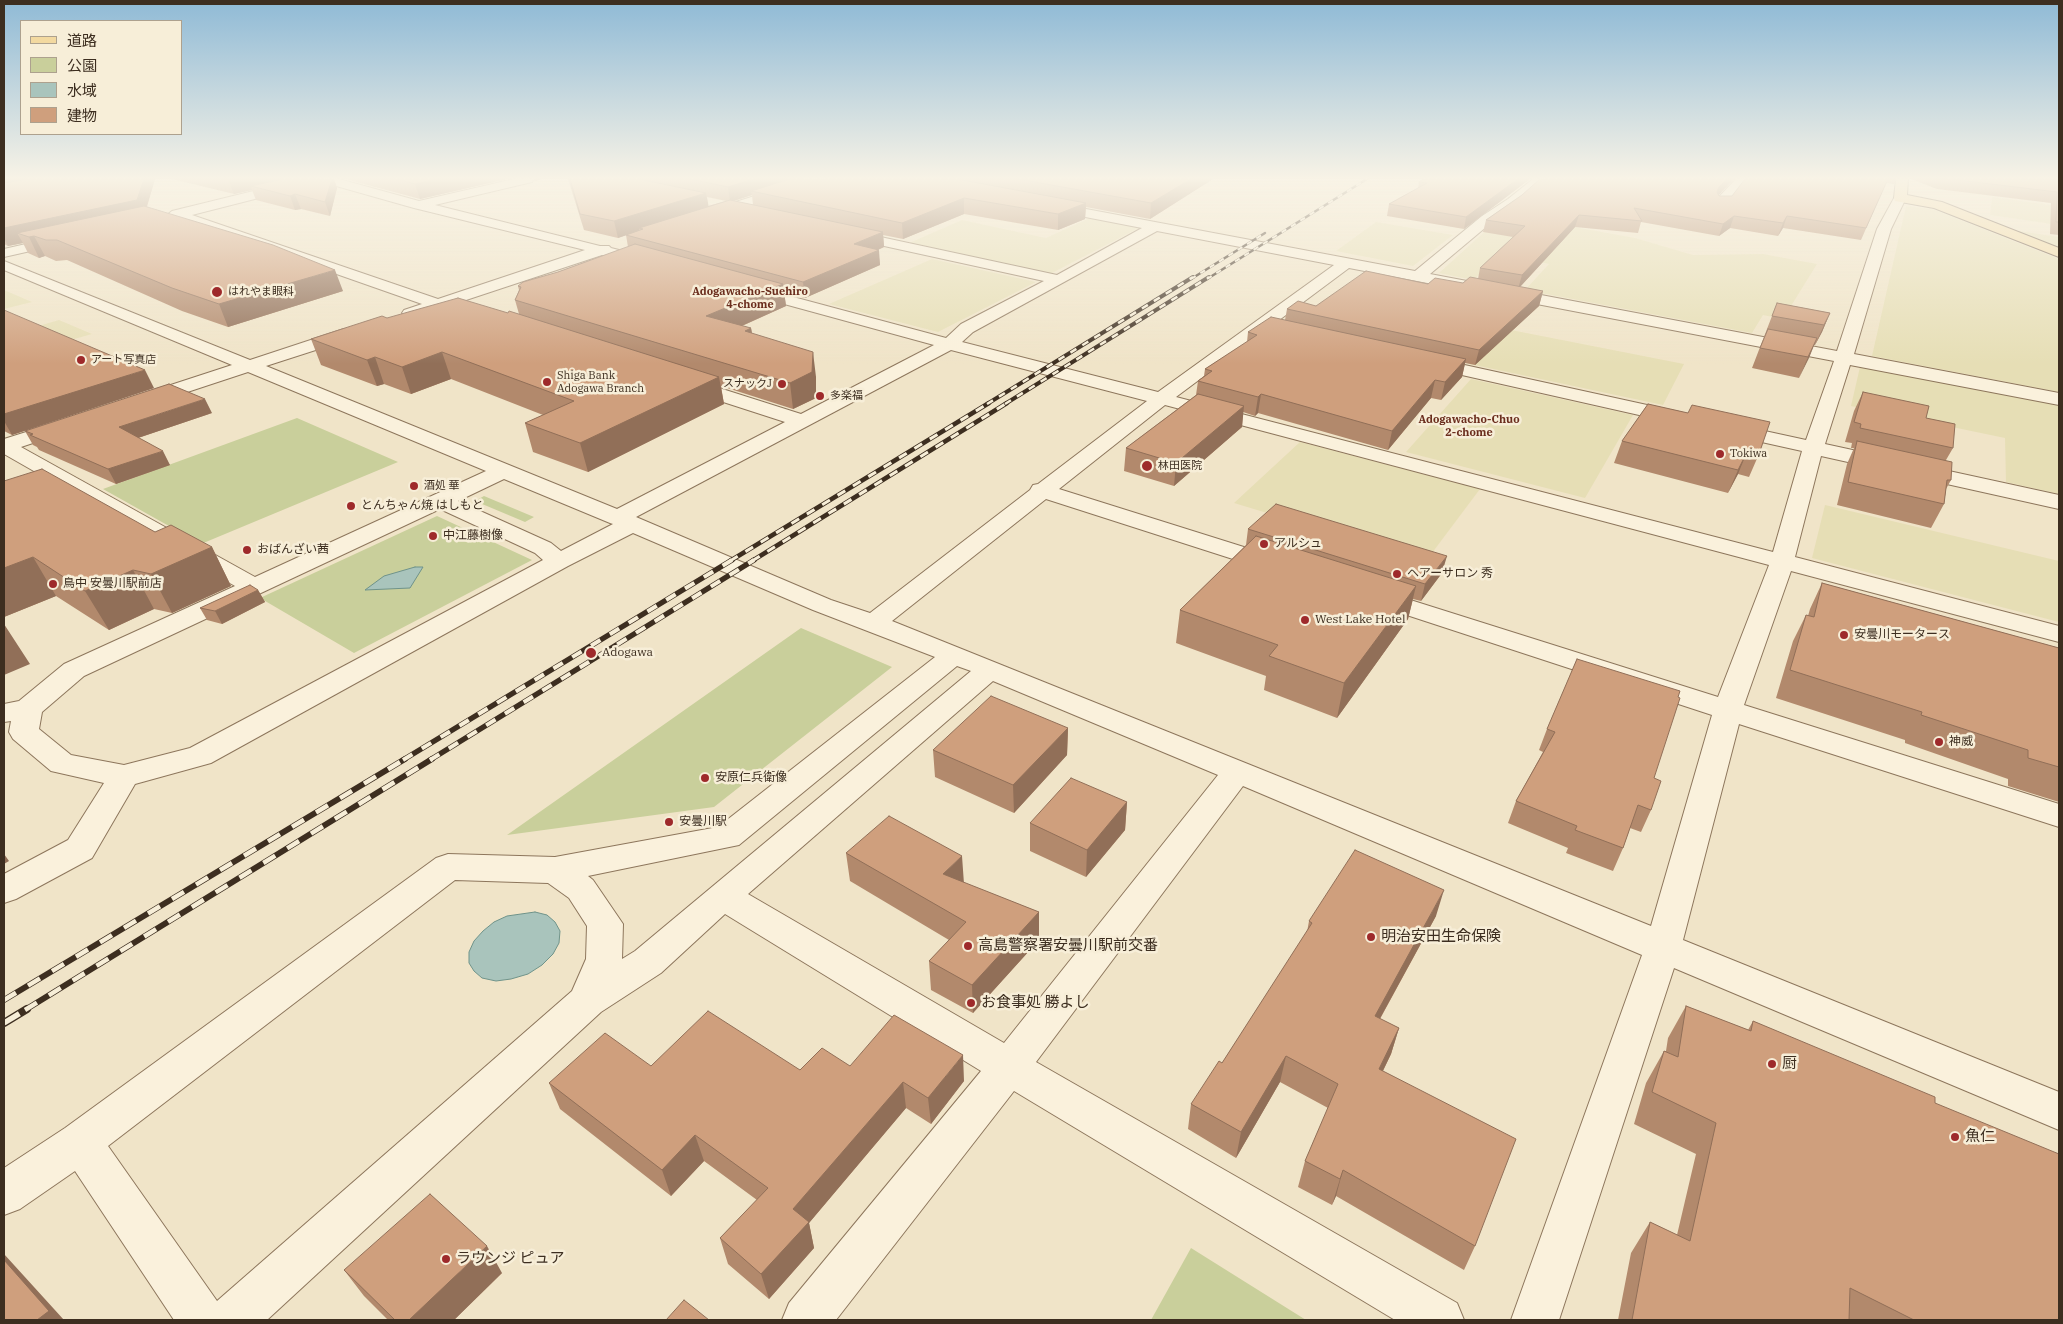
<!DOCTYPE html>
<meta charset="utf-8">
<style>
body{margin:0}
#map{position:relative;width:2063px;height:1324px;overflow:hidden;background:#f0e4c8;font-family:"IBM Plex Serif","Noto Sans JP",serif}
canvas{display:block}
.frame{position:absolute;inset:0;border:5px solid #3d2e20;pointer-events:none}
.legend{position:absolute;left:20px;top:20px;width:162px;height:115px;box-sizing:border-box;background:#f7eed8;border:1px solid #ada18e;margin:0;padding:6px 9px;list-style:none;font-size:15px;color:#3d2e20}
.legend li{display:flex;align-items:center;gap:10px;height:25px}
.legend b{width:25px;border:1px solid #ada18e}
</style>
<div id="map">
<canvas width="2063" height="1324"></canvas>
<div class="frame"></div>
<ul class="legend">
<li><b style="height:6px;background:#f3d9a0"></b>道路</li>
<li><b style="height:14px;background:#c9cf9b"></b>公園</li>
<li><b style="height:14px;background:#a9c4bc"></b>水域</li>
<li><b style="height:14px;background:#cf9f7d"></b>建物</li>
</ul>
</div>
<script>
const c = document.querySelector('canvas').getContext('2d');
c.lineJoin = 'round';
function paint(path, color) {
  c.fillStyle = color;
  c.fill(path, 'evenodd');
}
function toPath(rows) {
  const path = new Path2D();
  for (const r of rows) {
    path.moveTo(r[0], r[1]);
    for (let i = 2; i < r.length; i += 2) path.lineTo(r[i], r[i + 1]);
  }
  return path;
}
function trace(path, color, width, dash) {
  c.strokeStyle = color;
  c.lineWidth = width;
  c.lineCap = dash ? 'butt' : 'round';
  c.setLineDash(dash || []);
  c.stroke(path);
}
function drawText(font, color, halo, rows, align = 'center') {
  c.font = font + ' "IBM Plex Serif","Noto Sans JP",serif';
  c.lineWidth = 5;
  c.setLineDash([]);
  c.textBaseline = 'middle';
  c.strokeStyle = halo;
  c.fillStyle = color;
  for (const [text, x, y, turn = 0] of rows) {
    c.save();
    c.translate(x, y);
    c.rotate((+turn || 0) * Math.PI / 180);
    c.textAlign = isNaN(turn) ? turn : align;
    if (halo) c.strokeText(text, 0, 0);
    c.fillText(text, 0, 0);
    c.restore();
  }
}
paint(toPath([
 [1992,197,2059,206,2059,225,1990,215],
 [1906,206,1933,209,2059,259,2059,392,1872,356],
 [1504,214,1635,238,1693,255,1763,254,1817,264,1783,319,1763,315,1752,333,1525,290,1549,264,1503,254,1473,280,1439,273],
 [1092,217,1141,227,1050,274,909,243,962,220,1046,238],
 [1376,222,1453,235,1413,266,1336,251],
 [2006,229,2059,237,2059,249],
 [932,259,1036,282,938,332,829,304],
 [4,290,32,302,4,309],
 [59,320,92,334,4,359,4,336],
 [1501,328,1684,364,1663,405,1470,364],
 [1860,367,2059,405,2059,494,2006,482,2005,438,1851,406],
 [1471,379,1633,415,1585,498,1406,452],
 [1300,442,1480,489,1426,561,1234,503],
 [1825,505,2059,561,2059,622,1812,558]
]), '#e6deb5');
paint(toPath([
 [297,418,398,462,201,544,103,489],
 [484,496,534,517,525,522,475,501],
 [437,516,532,560,354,653,260,598],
 [801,628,892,667,714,807,507,835],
 [1191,1248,1306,1320,1151,1320]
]), '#c9cf9b');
const water = toPath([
 [415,567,423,567,410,588,365,590,384,576,415,567],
 [535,912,547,915,555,922,560,931,559,943,553,954,542,965,528,974,511,979,496,981,482,978,474,971,469,963,469,952,474,941,483,931,494,922,507,916,535,912]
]);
paint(water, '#a9c4bc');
trace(water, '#6f938a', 1);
const minor = toPath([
 [320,179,339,179,419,201,514,179,534,179,532,182,435,205,600,246,609,246,611,248,654,259,656,262,654,265,649,266,602,255,451,305,450,309,444,311,438,309,410,318,404,316,402,313,404,310,422,304,177,218,169,218,167,215,172,211,290,182,294,183,296,186,294,189,192,215,438,299,585,250,414,208,322,182,320,179],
 [808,179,825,179,823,182,714,218,709,219,702,215,704,212,808,179],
 [1533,179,1546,179,1518,205,1492,222,1430,274,1837,351,1877,229,1894,198,1900,194,1906,198,1891,229,1854,354,2059,393,2059,405,1850,365,1825,444,2059,495,2059,509,1821,456,1795,557,2059,626,2059,642,1791,571,1744,705,2059,804,2059,827,1739,724,1683,940,2059,1092,2059,1130,1674,968,1559,1320,1511,1320,1642,955,1243,786,1036,1062,1457,1303,1464,1320,1395,1320,1014,1091,836,1320,782,1320,789,1303,981,1071,725,914,661,973,601,1012,267,1320,174,1320,75,1171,20,1209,4,1215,4,1168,65,1128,436,858,448,854,555,857,718,827,935,657,813,610,633,533,568,566,211,763,135,784,92,858,16,899,4,903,4,874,68,840,104,783,51,771,13,739,9,732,11,721,4,722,4,704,19,701,64,664,235,586,4,454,4,439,58,422,65,420,72,422,75,426,72,430,21,447,255,577,486,471,248,372,151,404,144,406,137,404,134,400,137,396,232,365,4,270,4,261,250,360,344,329,356,329,359,333,356,337,266,366,617,509,785,422,680,388,678,384,680,380,687,378,694,380,801,414,934,345,744,293,742,290,744,287,756,287,946,338,961,324,1044,281,843,237,841,234,843,231,848,230,1057,275,1142,228,1044,209,1042,206,1044,203,1049,202,1415,271,1482,216,1508,199,1533,179],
 [1157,231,1334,265,1158,392,962,342,973,332,1157,231],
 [1349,268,1834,361,1806,440,1728,423,1721,425,1718,429,1721,433,1802,451,1773,552,1176,397,1349,268],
 [951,350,1147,401,1038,484,1033,485,1030,490,870,613,831,600,636,517,951,350],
 [1165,405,1769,565,1718,697,1385,592,1376,589,1367,592,1363,597,1367,602,1712,715,1651,926,892,621,1046,499,1264,569,1273,571,1282,569,1285,564,1282,559,1059,489,1165,405],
 [504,479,610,523,613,524,561,551,551,543,458,501,504,479],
 [440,509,535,553,543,560,190,748,124,765,71,755,39,729,42,712,84,676,440,509],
 [957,666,971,671,635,951,622,959,623,924,593,880,588,876,739,845,957,666],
 [993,681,1218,775,1004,1043,748,894,993,681],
 [455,880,548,883,569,898,587,926,586,959,572,991,217,1301,108,1146,455,880],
 [1736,179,1748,179,1726,206,1716,206,1715,203,1716,200,1736,179],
 [61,236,66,237,68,240,66,243,4,257,4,249,61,236],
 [1428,357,1679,412,1686,414,1689,418,1686,422,1679,424,1422,366,1419,362,1422,358,1428,357]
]);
const major = toPath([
 [1896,179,1908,179,1907,195,1942,202,2059,248,2059,257,1934,208,1895,201,1894,198,1896,179]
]);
trace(minor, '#8d765c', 2);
trace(major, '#5b4430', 2);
paint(minor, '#faf1dc');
paint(major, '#f3d9a0');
const railFar5 = toPath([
 [1191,279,1265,233],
 [1207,279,1367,179]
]);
const railFar4 = toPath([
 [987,404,1193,277],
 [1005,404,1209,277]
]);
const railFar3 = toPath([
 [730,561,989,403],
 [752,561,1007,403]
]);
const railFar2 = toPath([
 [403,760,732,560],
 [430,760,754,560]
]);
const railFar1 = toPath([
 [4,1000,405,759],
 [25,1010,432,759]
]);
const rail = toPath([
 [4,1023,27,1009]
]);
trace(railFar5, '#3d2e20', 2.5);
trace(railFar4, '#3d2e20', 4);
trace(railFar3, '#3d2e20', 4.5);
trace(railFar2, '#3d2e20', 5.5);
trace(railFar1, '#3d2e20', 6);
trace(rail, '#3d2e20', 8);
trace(railFar5, '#f7eed8', 2, [5.5]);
trace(railFar4, '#f7eed8', 2.5, [7]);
trace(railFar3, '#f7eed8', 3, [9]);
trace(railFar2, '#f7eed8', 4, [11]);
trace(railFar1, '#f7eed8', 4.5, [14]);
trace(rail, '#f7eed8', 5.5, [18]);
paint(toPath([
 [4,179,155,179,147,207,343,291,228,327,182,311,67,260,56,261,45,256,39,258,28,253,23,243,8,246,4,244],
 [172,179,334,179,337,188,330,216,301,209,295,210,256,200,252,190,234,194],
 [345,179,507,179,420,199],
 [568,179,1213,179,1150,219,1086,207,1085,219,1058,230,964,214,903,239,883,235,884,247,878,250,880,265,805,298,784,292,786,306,742,326,751,328,752,333,816,377,816,398,793,409,721,386,724,404,588,472,533,452,525,423,543,415,451,379,411,394,384,384,377,386,321,365,311,339,387,318,508,313,519,314,515,300,519,290,518,286,628,247,626,235,618,238,584,230],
 [752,195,753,205,734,201],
 [707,197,726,201,708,206],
 [1424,179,1530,179,1464,229,1387,216,1389,204,1418,188,1419,182],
 [1540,179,1734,179,1718,195,1719,196,1732,196,1745,179,1896,179,1894,184,1886,183,1861,240,1783,228,1778,236,1730,228,1719,236,1641,222,1638,233,1575,227,1520,287,1543,291,1539,306,1475,365,1465,363,1462,377,1441,400,1431,398,1388,450,1258,413,1255,416,1243,412,1242,427,1174,486,1124,471,1126,448,1196,395,1198,381,1204,376,1205,369,1247,342,1248,332,1285,320,1287,309,1316,306,1428,284,1463,283,1478,279,1480,268,1513,237,1483,232,1486,220,1522,195],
 [1911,179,2059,179,2059,235,2050,234,2051,203,1937,189],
 [1777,303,1830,313,1822,332,1815,345,1814,345,1799,378,1752,368],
 [4,310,154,388,12,435,4,431],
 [1863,392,1926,418,1953,448,1946,460,1951,480,1946,489,1944,504,1931,528,1837,505,1847,464,1854,448,1851,448,1852,443,1845,442,1854,411],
 [1648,404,1759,454,1749,477,1738,474,1728,493,1614,463,1622,441],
 [212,413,138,438,170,465,116,484,39,450,37,447,33,445,25,431],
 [4,481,155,532,212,547,231,586,172,613,154,609,109,630,56,596,4,617],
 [1248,529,1442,573,1421,601,1413,599,1408,619,1337,718,1264,690,1266,676,1176,643,1180,610,1246,545],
 [1822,583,2059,648,2059,802,2008,786,2008,779,1905,743,1905,740,1776,698,1793,641,1806,615,1808,616,1810,609],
 [258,590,265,602,222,624,207,620,200,608],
 [1577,659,1654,778,1651,810,1641,832,1630,828,1623,848,1613,871,1566,853,1568,848,1508,823,1516,801,1543,752,1539,750,1547,729],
 [1068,728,1067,755,1014,813,935,777,933,750],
 [1127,802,1125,830,1086,877,1030,851,1030,823],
 [846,853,964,883,1039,912,1039,940,973,1013,931,990,929,961,949,940,850,881],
 [1436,916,1380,1019,1399,1028,1391,1054,1383,1071,1475,1246,1464,1270,1336,1196,1332,1205,1298,1187,1305,1161,1328,1108,1280,1082,1236,1158,1188,1129,1191,1104,1222,1063,1307,932,1309,921],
 [1686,1006,1748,1030,1753,1021,1935,1103,2059,1320,1618,1320,1631,1253,1650,1222,1677,1235,1696,1154,1634,1124,1646,1083,1664,1051,1666,1051,1668,1038],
 [651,1066,800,1070,850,1066,964,1081,931,1124,906,1108,809,1223,814,1248,769,1299,728,1264,720,1238,757,1200,704,1161,671,1196,560,1109,549,1083],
 [344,1270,502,1273,454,1320,388,1320,364,1296]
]), '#b2896c');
paint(toPath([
 [4,179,58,179,4,188],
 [144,179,155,179,144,215,34,236,45,256,39,258,29,237,17,233,23,243,8,246,4,238,4,228],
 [228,179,297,179,251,186,252,190,234,194],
 [332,179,334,179,337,188,330,216,325,202],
 [436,179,507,179,420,199,415,184],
 [535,179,542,179,535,181],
 [753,179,803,179,751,191,752,195,730,202,728,187],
 [1191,179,1213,179,1150,219,1151,203],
 [1518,179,1530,179,1464,229,1466,217],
 [1727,179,1734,179,1715,199,1719,187],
 [706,193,709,208,639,228,639,231,618,238,614,221],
 [295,194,301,209,295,210,290,196],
 [964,198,964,214,903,239,902,223],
 [1086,203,1085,219,1058,230,1058,214],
 [1579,215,1575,227,1518,289,1522,275],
 [1734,216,1730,228,1719,236,1723,224],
 [1787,216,1783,228,1778,236,1783,223],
 [883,232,884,247,856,259,854,244],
 [879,250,880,265,805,298,803,282],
 [335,270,343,291,228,327,219,304],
 [783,284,786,306,710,340,706,316],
 [1543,291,1539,306,1475,365,1479,350],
 [1830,313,1822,332,1815,345,1824,325],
 [751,328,755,352,745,331],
 [1817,338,1809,358,1799,378,1808,357],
 [442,352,451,379,411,394,402,367],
 [813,352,816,377,816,398,793,409,790,383],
 [375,357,384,384,377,386,367,360],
 [1466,359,1462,377,1441,400,1445,382],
 [145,370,154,388,12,435,4,421,4,414],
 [719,377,724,404,588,472,580,443],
 [1435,380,1431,398,1388,450,1392,431],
 [1261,394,1258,413,1255,416,1258,397],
 [205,399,212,413,126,442,119,427],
 [1244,406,1242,427,1174,486,1176,463],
 [163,451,170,465,116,484,108,469],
 [1747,452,1738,474,1728,493,1738,470],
 [212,547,231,586,172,613,151,574],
 [1447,556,1442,573,1421,601,1425,584],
 [33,557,56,596,4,617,4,568],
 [133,570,154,609,109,630,85,591],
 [1416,586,1408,619,1337,718,1344,683],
 [258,590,265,602,222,624,215,611],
 [4,624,30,664,4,675],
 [1068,728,1067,755,1014,813,1013,785],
 [1127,802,1125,830,1086,877,1087,850],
 [4,854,9,861,4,864],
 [962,856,964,884,943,874],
 [1444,890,1436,916,1367,1042,1375,1016],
 [1039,912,1039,940,973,1013,972,985],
 [1399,1028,1391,1054,1371,1095,1379,1069],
 [963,1055,964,1081,931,1124,928,1098],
 [1286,1056,1280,1082,1236,1158,1241,1132],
 [903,1082,906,1108,809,1223,814,1248,769,1299,761,1274,793,1209],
 [695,1135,704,1161,671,1196,662,1170],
 [1343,1170,1336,1196,1332,1205,1340,1179],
 [487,1246,502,1273,454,1320,409,1320],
 [4,1254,64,1320,37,1320,4,1260]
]), '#916f58');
const building = toPath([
 [28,179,144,179,137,200,4,228,4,183,28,179],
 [283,179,332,179,325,202,295,194,290,196,251,186,283,179],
 [397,179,436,179,415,184,397,179],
 [570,179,639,179,706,193,614,221,580,214,570,179],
 [690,179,753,179,728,187,690,179],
 [790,179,957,179,1086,203,1058,214,964,198,902,223,751,191,790,179],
 [1018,179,1191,179,1151,203,1018,179],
 [1424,179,1518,179,1466,217,1389,204,1427,183,1419,182,1424,179],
 [1540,179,1727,179,1719,187,1717,192,1719,196,1732,196,1745,179,1888,179,1866,228,1787,216,1783,223,1734,216,1723,224,1634,208,1642,221,1579,215,1522,275,1480,268,1525,226,1486,220,1522,195,1540,179],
 [1949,179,2059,179,2059,222,2056,222,2057,192,1949,179],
 [730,200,883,232,854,244,879,250,803,282,626,235,643,229,639,228,730,200],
 [144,206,273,245,335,270,219,304,172,288,57,240,46,240,34,236,29,237,17,233,144,206],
 [635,244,783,284,706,316,751,328,745,331,813,352,812,372,790,383,515,300,521,287,518,286,523,282,558,272,635,244],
 [1366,271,1428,284,1435,278,1463,283,1470,277,1543,291,1479,350,1287,309,1298,301,1316,306,1366,271],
 [458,298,508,313,509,311,719,377,580,443,525,423,574,401,442,352,402,367,375,357,367,360,311,339,382,316,387,318,458,298],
 [1777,303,1830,313,1824,325,1772,316,1777,303],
 [4,310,145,370,4,414,4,310],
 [1271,317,1466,359,1445,382,1435,380,1392,431,1261,394,1258,397,1198,381,1212,371,1205,369,1257,335,1248,332,1271,317],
 [1768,329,1817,338,1808,357,1760,348,1768,329],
 [169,384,205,399,119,427,163,451,108,469,30,435,33,434,25,431,169,384],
 [1863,392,1929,406,1926,418,1955,424,1953,448,1860,428,1861,424,1854,422,1863,392],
 [1198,394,1244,406,1176,463,1126,448,1198,394],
 [1648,404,1688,413,1692,405,1770,422,1759,454,1747,452,1738,470,1622,441,1648,404],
 [1857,441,1952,462,1951,480,1947,480,1944,504,1848,482,1857,441],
 [42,469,155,532,171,525,212,547,151,574,133,570,85,591,33,557,4,568,4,481,42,469],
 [1276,504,1447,556,1425,584,1248,529,1276,504],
 [1256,536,1416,586,1344,683,1269,656,1278,645,1180,610,1256,536],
 [1822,583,2059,648,2059,767,2028,758,2028,750,1921,715,1922,712,1790,670,1806,615,1814,617,1822,583],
 [250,585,258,590,215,611,200,608,250,585],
 [1577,659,1680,691,1678,697,1680,698,1654,778,1661,781,1651,810,1638,805,1623,848,1575,830,1577,826,1516,801,1555,732,1547,729,1577,659],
 [991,696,1068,728,1013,785,933,750,991,696],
 [1071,778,1127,802,1087,850,1030,823,1071,778],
 [889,816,962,856,943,874,1039,912,972,985,929,961,966,922,846,853,889,816],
 [1355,850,1444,890,1375,1016,1399,1028,1379,1069,1516,1139,1475,1246,1343,1170,1340,1179,1305,1161,1338,1084,1286,1056,1241,1132,1191,1104,1219,1061,1222,1063,1312,923,1309,921,1355,850],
 [1686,1006,1751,1031,1753,1021,1935,1097,1935,1103,2059,1154,2059,1320,1914,1320,1850,1288,1849,1320,1632,1320,1650,1222,1690,1241,1716,1123,1652,1092,1664,1051,1678,1057,1686,1006],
 [708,1011,800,1070,822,1048,850,1066,894,1015,963,1055,928,1098,903,1082,793,1209,809,1222,761,1274,720,1238,768,1188,695,1135,662,1170,549,1083,605,1033,651,1066,708,1011],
 [430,1194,487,1246,409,1320,395,1320,344,1270,430,1194],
 [4,1260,49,1311,37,1320,4,1320,4,1260],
 [684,1300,709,1320,666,1320,684,1300]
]);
paint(building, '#cf9f7d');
trace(building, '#916f58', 1);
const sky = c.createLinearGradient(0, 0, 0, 364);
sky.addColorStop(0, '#8fbad6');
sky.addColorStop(0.49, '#f8f3e6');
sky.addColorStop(1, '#f8f3e600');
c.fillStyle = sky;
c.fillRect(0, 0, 2063, 364);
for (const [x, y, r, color] of [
 [217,292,6,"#9e2a2b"],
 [81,360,5,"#9e2a2b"],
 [547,382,5,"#9e2a2b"],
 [782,384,5,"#9e2a2b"],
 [820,396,5,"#9e2a2b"],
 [1720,454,5,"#9e2a2b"],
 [1147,466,6,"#9e2a2b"],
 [414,486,5,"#9e2a2b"],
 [351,506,5,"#9e2a2b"],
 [433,536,5,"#9e2a2b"],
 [1264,544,5,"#9e2a2b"],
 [247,550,5,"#9e2a2b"],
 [1397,574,5,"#9e2a2b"],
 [53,584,5,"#9e2a2b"],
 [1305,620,5,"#9e2a2b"],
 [1844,635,5,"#9e2a2b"],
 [591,653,6,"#9e2a2b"],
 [1939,742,5,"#9e2a2b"],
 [705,778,5,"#9e2a2b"],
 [669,822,5,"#9e2a2b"],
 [1371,937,5,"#9e2a2b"],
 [968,946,5,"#9e2a2b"],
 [971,1003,5,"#9e2a2b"],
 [1772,1064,5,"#9e2a2b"],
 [1955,1137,5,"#9e2a2b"],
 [446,1259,5,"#9e2a2b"]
]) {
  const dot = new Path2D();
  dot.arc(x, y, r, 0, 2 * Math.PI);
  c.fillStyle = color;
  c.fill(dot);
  trace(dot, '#f7eed8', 2);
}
drawText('11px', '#3d2e20', '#f7eed8', [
 ["はれやま眼科",228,292],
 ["アート写真店",91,360],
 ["Shiga Bank",557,376],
 ["Adogawa Branch",557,389],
 ["スナックJ",772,384,"right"],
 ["多楽福",830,396],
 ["Tokiwa",1730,454],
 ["林田医院",1158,466],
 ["酒処 華",424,486]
], 'left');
drawText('bold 11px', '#6b2e1e', '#f7eed8', [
 ["Adogawacho-Suehiro",750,292],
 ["4-chome",750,305],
 ["Adogawacho-Chuo",1469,420],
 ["2-chome",1469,433]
]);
drawText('12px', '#3d2e20', '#f7eed8', [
 ["とんちゃん焼 はしもと",361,506],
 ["中江藤樹像",443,536],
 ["アルシュ",1274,544],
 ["おばんざい茜",257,550],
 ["ヘアーサロン 秀",1407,574],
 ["鳥中 安曇川駅前店",63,584],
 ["West Lake Hotel",1315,620],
 ["安曇川モータース",1854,635],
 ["Adogawa",602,653],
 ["神威",1949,742],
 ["安原仁兵衛像",715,778],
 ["安曇川駅",679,822]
], 'left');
drawText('15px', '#3d2e20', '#f7eed8', [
 ["明治安田生命保険",1381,937],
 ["高島警察署安曇川駅前交番",978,946],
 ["お食事処 勝よし",981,1003],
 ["厨",1782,1064],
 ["魚仁",1965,1137],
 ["ラウンジ ピュア",456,1259]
], 'left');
</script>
